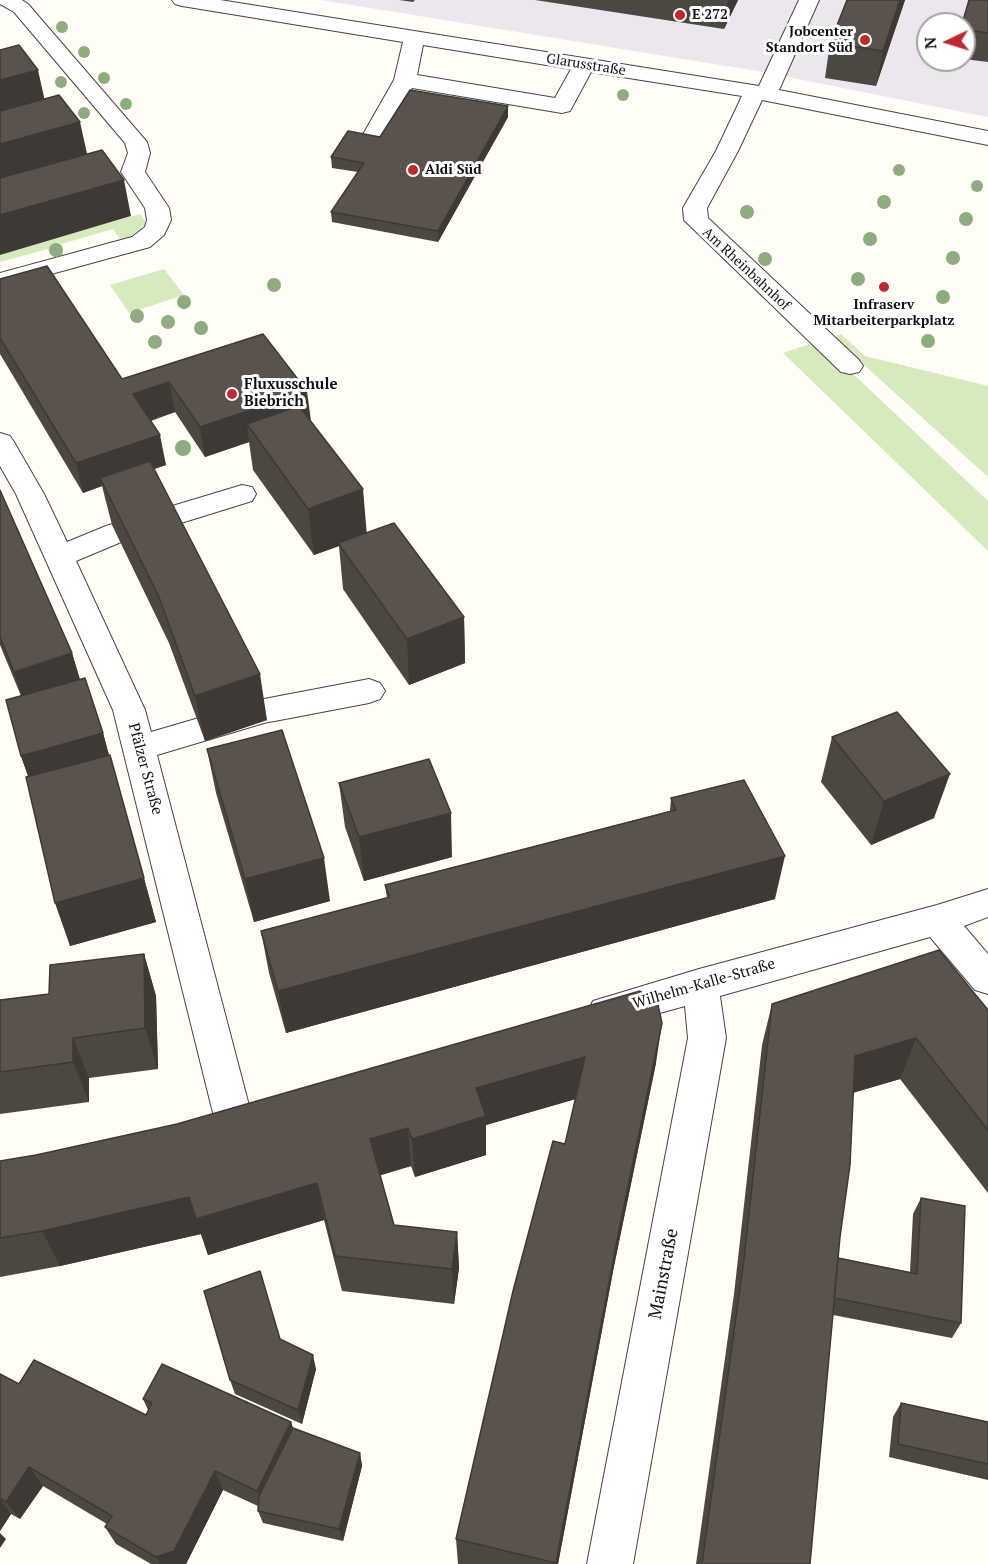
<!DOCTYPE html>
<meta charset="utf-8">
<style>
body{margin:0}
#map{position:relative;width:988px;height:1564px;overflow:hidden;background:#fffdf5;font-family:"PT Serif",serif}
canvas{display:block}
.north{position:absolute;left:916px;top:12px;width:60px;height:60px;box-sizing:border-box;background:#fff;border:2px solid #a0a0a0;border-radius:50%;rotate:266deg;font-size:16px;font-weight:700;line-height:24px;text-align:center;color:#111}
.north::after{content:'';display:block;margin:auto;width:21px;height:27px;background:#c4262e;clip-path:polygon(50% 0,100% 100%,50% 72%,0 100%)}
</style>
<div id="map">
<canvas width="988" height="1564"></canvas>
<div class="north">N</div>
</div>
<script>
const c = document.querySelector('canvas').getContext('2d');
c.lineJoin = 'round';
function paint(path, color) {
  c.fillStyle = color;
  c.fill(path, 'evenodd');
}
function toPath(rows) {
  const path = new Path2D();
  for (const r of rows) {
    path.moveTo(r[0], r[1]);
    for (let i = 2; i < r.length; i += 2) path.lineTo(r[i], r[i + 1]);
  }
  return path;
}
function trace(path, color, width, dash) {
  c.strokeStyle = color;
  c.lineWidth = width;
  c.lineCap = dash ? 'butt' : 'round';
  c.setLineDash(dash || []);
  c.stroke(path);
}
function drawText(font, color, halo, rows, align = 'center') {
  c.font = font + ' "PT Serif",serif';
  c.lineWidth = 6;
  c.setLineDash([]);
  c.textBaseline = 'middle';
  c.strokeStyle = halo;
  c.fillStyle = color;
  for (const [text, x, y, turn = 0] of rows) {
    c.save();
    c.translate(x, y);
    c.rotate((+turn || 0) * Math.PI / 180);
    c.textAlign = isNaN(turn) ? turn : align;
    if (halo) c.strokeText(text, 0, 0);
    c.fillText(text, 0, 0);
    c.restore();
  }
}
paint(toPath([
 [321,0,988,0,988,117,763,72],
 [928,24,964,24,964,60,928,60]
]), '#eee6ef');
paint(toPath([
 [140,214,145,221,145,225,131,236,120,239,113,229,58,245,65,256,55,259,48,249,0,262,0,254],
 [164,269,184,295,129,313,110,285],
 [841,334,865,356,988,386,988,477,833,337],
 [818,341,988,501,988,551,783,353]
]), '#d5ebbd');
const minor = toPath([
 [0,0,22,0,28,4,147,142,150,153,145,172,169,208,171,220,164,235,150,247,0,288,0,273,132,237,145,227,147,220,145,208,121,172,128,153,125,143,14,12,0,4,0,0],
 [172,0,220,0,759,86,799,0,819,0,779,90,988,131,988,145,762,100,738,151,707,208,708,218,859,360,863,366,859,372,850,374,841,372,684,220,683,208,716,151,742,96,591,72,570,111,562,113,412,88,379,145,376,150,368,152,360,150,357,145,394,80,403,42,182,6,175,4,172,0],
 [423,45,571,69,555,98,417,75,423,45],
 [0,433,10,436,14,442,44,494,67,542,106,526,242,485,252,487,256,494,252,501,126,540,76,561,145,710,151,732,264,699,369,679,380,683,385,691,380,699,369,703,264,723,157,755,252,1117,247,1129,233,1134,219,1129,214,1117,113,710,16,494,0,466,0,433],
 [988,889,988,917,964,926,988,954,988,994,975,990,930,937,720,996,726,1038,633,1564,587,1564,688,1038,685,1006,606,1028,593,1023,588,1012,593,1001,699,969,937,905,988,889]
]);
trace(minor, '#444', 2);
paint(minor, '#fff');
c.fillStyle = '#8dad7f';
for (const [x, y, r] of [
 [62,27,6],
 [84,52,6],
 [104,78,6],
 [61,82,6],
 [623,95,6],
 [126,104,6],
 [84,113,6],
 [899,170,6],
 [977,186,6],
 [884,202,7],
 [747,212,7],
 [966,219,7],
 [870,239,7],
 [56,250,7],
 [953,258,7],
 [765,259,7],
 [858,279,7],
 [274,285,7],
 [943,297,7],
 [184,302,7],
 [137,316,7],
 [168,322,7],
 [201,328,7],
 [928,341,7],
 [155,342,7],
 [183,448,8]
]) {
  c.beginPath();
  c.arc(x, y, r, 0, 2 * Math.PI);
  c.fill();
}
paint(toPath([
 [399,0,415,0,413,2],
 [535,0,738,0,724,29],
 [847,0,905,0,876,86,825,78,830,43],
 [988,0,988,62,964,59,964,24],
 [508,117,438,242,332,222,331,212,358,172,332,168,331,157,380,137],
 [0,279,122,379,263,334,310,421,366,533,464,617,465,663,409,685,343,589,339,546,314,555,253,470,249,442,205,457,175,412,151,421,166,465,154,469,267,720,205,741,169,643,112,525,102,486,83,493,0,354],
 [0,490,72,653,80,679,103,733,109,755,110,755,156,922,70,946,28,776,21,756,21,696,0,645],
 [832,737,934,818,871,845,821,782],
 [207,749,330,901,254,922,216,793],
 [339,783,452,857,364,881,345,827],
 [671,798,775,899,286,1033,269,973,261,931,387,898,385,885,670,811],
 [144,954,156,996,158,1069,89,1078,89,1102,0,1114,0,1000,49,994],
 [772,1004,988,1010,988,1193,900,1079,853,1093,838,1258,910,1272,913,1214,921,1198,961,1323,952,1338,833,1315,810,1564,696,1564,734,1294,762,1045],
 [656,1063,614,1266,558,1564,458,1564,456,1539,565,1144,576,1099,486,1125,486,1155,415,1177,411,1166,380,1175,394,1225,457,1232,459,1268,454,1304,342,1291,324,1220,208,1255,201,1234,60,1266,0,1277,0,1161],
 [280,1339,316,1369,302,1424,235,1394,230,1380],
 [0,1374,19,1384,146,1415,148,1410,143,1399,291,1422,293,1428,360,1453,362,1466,343,1541,263,1523,258,1511,258,1506,223,1490,186,1564,151,1564,116,1544,105,1527,107,1524,43,1486,20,1519,11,1514,0,1531],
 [901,1403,988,1422,988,1480,889,1457,893,1417]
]), '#4d4742');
paint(toPath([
 [728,0,738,0,724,29,728,1],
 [900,0,905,0,904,3,876,86,883,51],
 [38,70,46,106,0,118,0,80],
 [508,106,508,117,438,242,438,231],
 [80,122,88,158,0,183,0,144],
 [124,180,131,216,0,255,0,215],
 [169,382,175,412,139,424,133,394],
 [307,391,311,421,247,424,249,442,205,457,200,427],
 [160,435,166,465,104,486,100,478,102,486,83,493,76,463],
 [363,489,367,536,338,543,339,546,314,555,308,509],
 [464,617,465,663,409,685,407,639],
 [72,653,85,699,29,718,14,672],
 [260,674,267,720,205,741,195,696],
 [103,733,115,778,37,801,21,756],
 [110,755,156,922,70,946,55,903],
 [950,774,934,818,871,845,884,801],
 [451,813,452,857,364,881,359,837],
 [785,856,775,899,286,1033,278,991],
 [324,858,330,901,254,922,245,879],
 [144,954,156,996,158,1069,145,1028],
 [662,1023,656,1063,614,1266,558,1564,556,1564,619,1230],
 [73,1038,89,1078,89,1102,73,1062],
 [916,1038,900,1079,841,1096,855,1056],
 [585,1057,582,1097,486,1125,486,1155,415,1177,412,1139,476,1088],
 [408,1128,411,1166,375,1177,370,1139],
 [317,1183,324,1220,208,1255,201,1234,60,1266,42,1231,189,1197],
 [457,1232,459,1268,454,1304,452,1269],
 [313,1355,316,1369,302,1424,298,1410],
 [291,1422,297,1441,264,1509,257,1491],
 [360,1453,362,1466,343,1541,339,1529],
 [29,1467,43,1486,20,1519,6,1502],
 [215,1471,223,1490,186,1564,160,1564,156,1557],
 [0,1499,11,1514,0,1531],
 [0,1533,6,1539,0,1548]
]), '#3f3936');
const building = toPath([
 [847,0,900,0,883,51,830,43,847,0],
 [969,0,988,0,988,33,964,29,964,24,962,24,969,0],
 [19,45,38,70,0,80,0,50,19,45],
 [410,90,508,106,438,231,331,212,364,163,331,157,348,131,380,137,410,90],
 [59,95,80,122,0,144,0,111,59,95],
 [102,150,124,180,0,215,0,178,102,150],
 [47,266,122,379,263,334,307,391,200,427,169,382,133,394,160,435,76,463,0,338,0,279,47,266],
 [299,406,363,489,308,509,247,424,299,406],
 [150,461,260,674,195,696,159,597,100,478,150,461],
 [0,490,72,653,14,672,0,637,0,490],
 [394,523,464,617,407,639,338,543,394,523],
 [85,678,103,733,21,756,6,700,85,678],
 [897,712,950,774,884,801,832,737,897,712],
 [282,730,324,858,245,879,207,749,282,730],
 [110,755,144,878,55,903,26,777,110,755],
 [429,759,451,813,359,837,339,783,429,759],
 [744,780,785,856,278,991,261,931,390,897,385,885,676,810,671,798,744,780],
 [939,950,988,1010,988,1130,916,1038,855,1056,850,1165,840,1237,810,1564,702,1564,744,1259,772,1004,939,950],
 [144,954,145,1028,73,1038,73,1062,0,1072,0,1000,49,994,50,965,144,954],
 [640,991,658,1005,662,1023,619,1230,556,1563,456,1539,513,1291,553,1141,565,1144,585,1057,476,1088,486,1116,412,1139,408,1128,370,1139,394,1225,457,1232,452,1269,335,1256,317,1183,196,1219,189,1197,42,1231,0,1238,0,1161,36,1155,177,1124,640,991],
 [921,1198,965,1206,961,1323,834,1298,838,1258,917,1274,921,1198],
 [260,1271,280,1339,313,1355,298,1410,230,1380,204,1291,260,1271],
 [34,1360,146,1415,152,1403,143,1399,162,1364,291,1422,257,1491,215,1471,174,1551,156,1557,105,1527,112,1516,29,1467,6,1502,0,1498,0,1374,19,1384,34,1360],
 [901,1403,988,1422,988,1464,898,1444,901,1403],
 [293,1428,360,1453,339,1529,258,1511,259,1496,293,1428]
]);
paint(building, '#5a524d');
trace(building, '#3f3936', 1.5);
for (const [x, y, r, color] of [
 [680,15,6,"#c4262e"],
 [865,40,6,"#c4262e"],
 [413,170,6,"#c4262e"],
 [884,287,6,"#c4262e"],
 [232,394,6,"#c4262e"]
]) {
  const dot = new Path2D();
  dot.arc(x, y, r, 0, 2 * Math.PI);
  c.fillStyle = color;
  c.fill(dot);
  trace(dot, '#fff', 2);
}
drawText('bold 14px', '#111', '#fff', [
 ["E 272",692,15],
 ["Jobcenter",853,32,"right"],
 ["Standort Süd",853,48,"right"],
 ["Aldi Süd",425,170],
 ["Infraserv",884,305,"center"],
 ["Mitarbeiterparkplatz",884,321,"center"]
], 'left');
drawText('14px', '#111', '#fff', [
 ["Glarusstraße",586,65,9],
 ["Am Rheinbahnhof",746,269,43]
]);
drawText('bold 15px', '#111', '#fff', [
 ["Fluxusschule",244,385],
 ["Biebrich",244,402]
], 'left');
drawText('15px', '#111', '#fff', [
 ["Pfälzer Straße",145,769,75],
 ["Wilhelm-Kalle-Straße",704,984,-16]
]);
drawText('18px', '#111', '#fff', [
 ["Mainstraße",664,1274,-79]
]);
</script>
